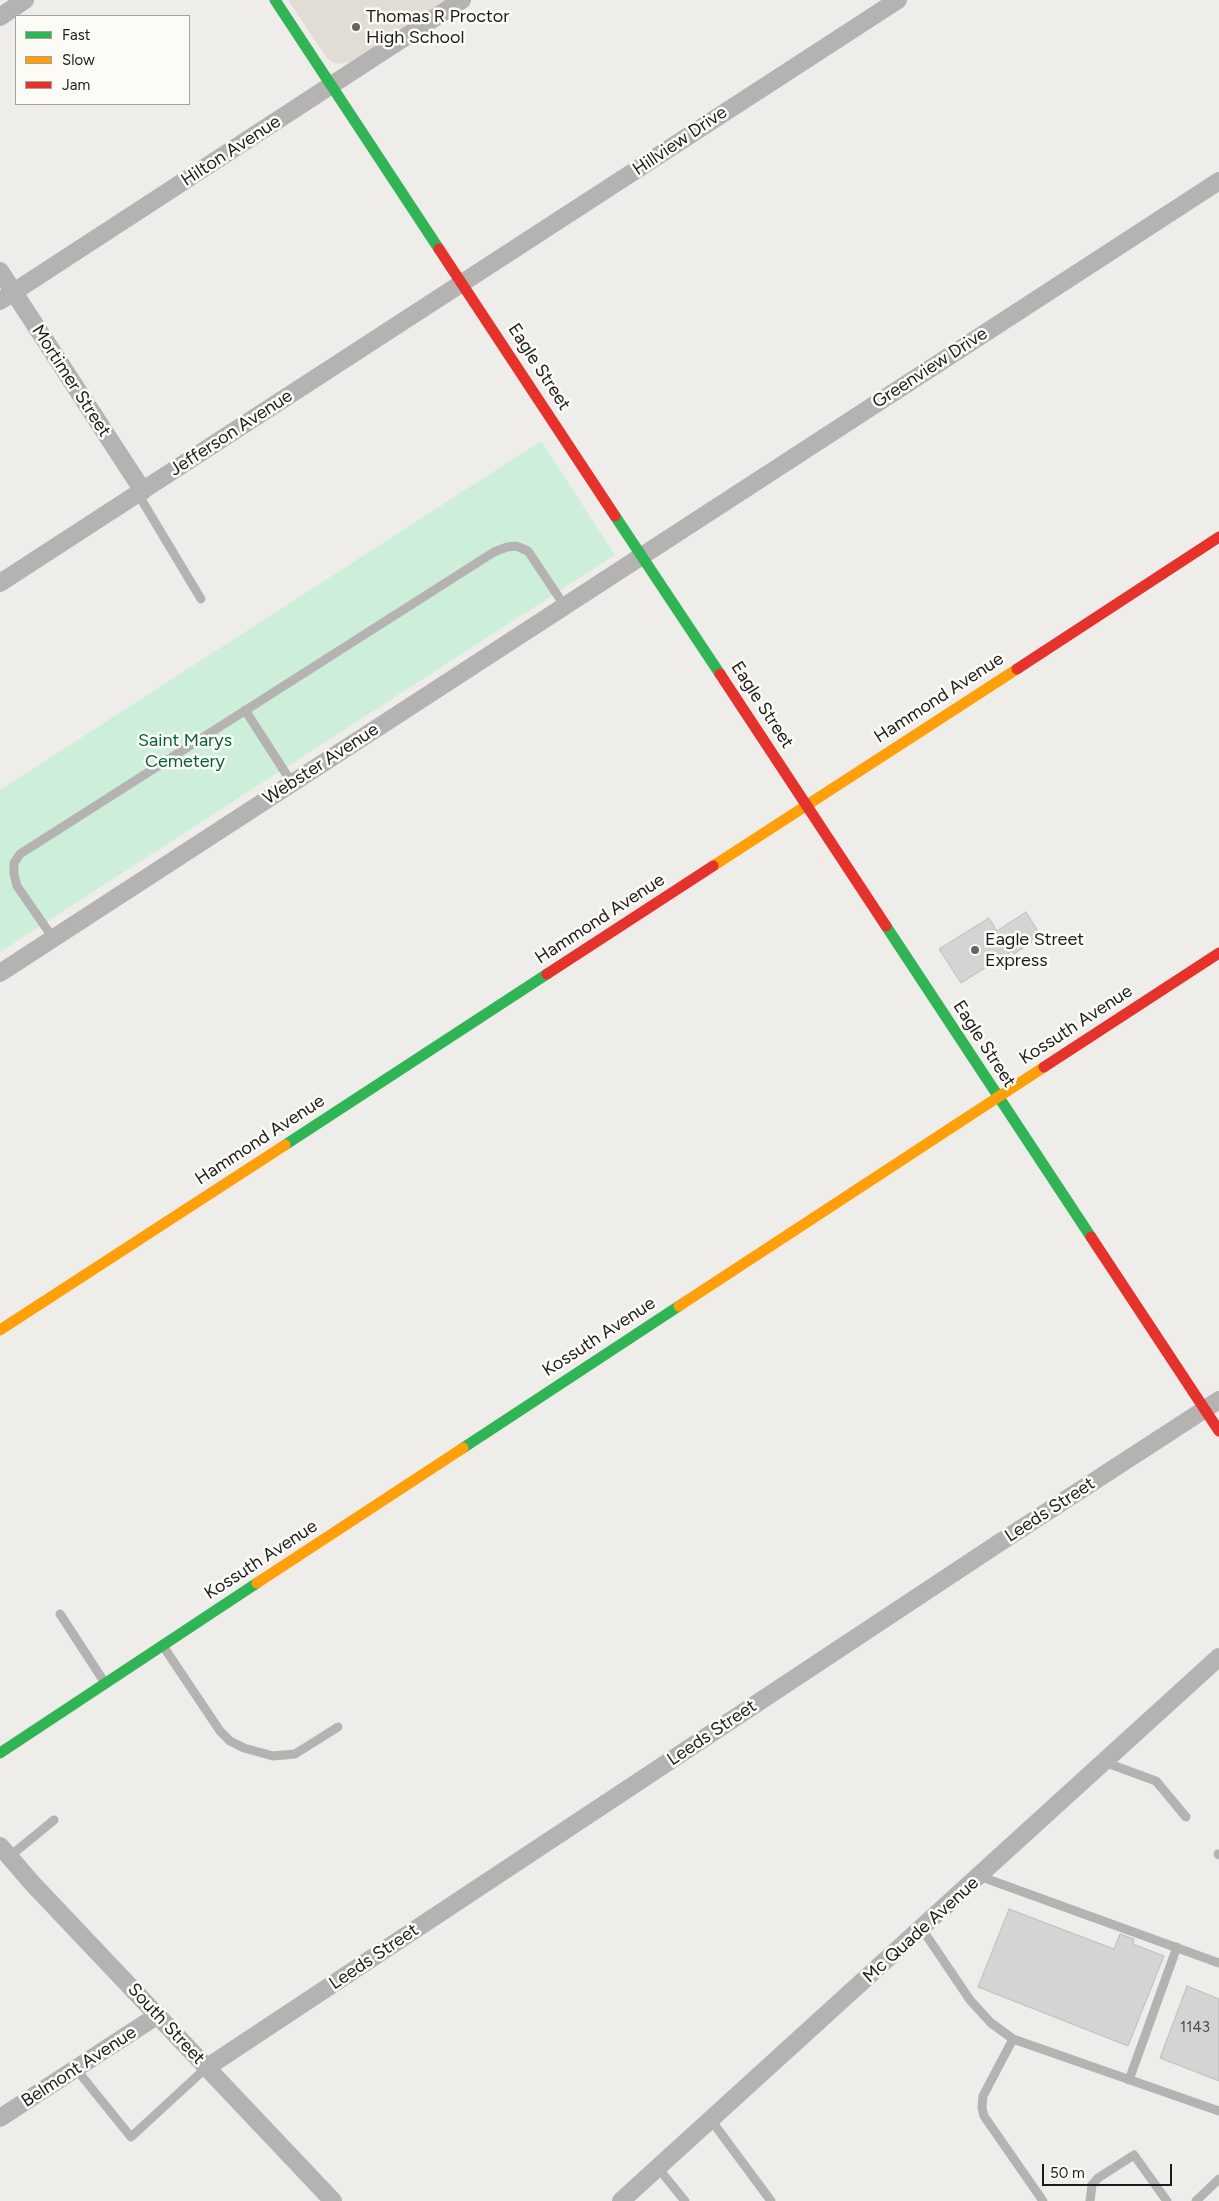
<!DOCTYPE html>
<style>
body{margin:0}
#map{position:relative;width:1219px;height:2201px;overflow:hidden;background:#efedea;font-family:Figtree,sans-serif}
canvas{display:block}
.legend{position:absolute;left:15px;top:15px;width:175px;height:90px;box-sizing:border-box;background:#fdfbf6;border:1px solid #a3a29e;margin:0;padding:6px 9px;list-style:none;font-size:15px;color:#1d1c1a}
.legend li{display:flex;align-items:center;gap:10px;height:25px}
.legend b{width:25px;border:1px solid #a3a29e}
.scale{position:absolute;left:1042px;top:2164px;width:130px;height:22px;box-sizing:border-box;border:2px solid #1d1c1a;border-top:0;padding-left:6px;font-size:15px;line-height:18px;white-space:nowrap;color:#1d1c1a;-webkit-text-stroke:4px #fdfbf6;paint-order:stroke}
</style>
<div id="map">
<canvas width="1219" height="2201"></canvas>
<ul class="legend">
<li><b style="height:6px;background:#30b455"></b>Fast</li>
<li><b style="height:6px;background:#ff9f0a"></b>Slow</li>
<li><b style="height:6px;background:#e5322d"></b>Jam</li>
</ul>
<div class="scale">50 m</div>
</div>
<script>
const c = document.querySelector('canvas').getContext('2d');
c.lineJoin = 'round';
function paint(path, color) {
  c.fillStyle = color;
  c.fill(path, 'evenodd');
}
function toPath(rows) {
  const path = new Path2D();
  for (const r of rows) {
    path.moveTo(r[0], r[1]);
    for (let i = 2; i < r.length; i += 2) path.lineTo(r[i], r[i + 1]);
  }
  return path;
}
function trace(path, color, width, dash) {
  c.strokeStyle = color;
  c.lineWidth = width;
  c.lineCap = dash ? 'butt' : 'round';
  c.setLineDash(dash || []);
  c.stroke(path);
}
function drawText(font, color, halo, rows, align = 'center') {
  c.font = font + ' Figtree,sans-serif';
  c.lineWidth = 5;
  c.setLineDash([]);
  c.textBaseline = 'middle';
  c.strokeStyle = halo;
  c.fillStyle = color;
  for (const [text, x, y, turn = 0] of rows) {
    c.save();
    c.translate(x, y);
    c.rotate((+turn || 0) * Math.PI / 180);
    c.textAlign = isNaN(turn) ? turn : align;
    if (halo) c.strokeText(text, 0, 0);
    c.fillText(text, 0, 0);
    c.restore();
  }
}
paint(toPath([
 [288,0,446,0,350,62,339,64,332,62,327,58]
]), '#e1ddd5');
paint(toPath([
 [541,441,615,555,0,952,0,790]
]), '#cdefda');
const building = toPath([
 [1026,912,1041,936,1014,954,1012,951,961,983,939,949,989,918,997,931,1026,912],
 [1009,1909,1114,1949,1120,1934,1134,1939,1133,1944,1164,1956,1128,2046,978,1987,1009,1909],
 [1187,1986,1219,1999,1219,2081,1160,2058,1187,1986]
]);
paint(building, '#d5d4d4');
trace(building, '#bdbcbb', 1);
trace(toPath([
 [138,494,201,599],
 [245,710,292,783],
 [53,938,17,886,14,874,14,863,20,854,494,552,507,547,516,546,528,551,564,605],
 [60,1614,105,1683],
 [163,1646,220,1731,230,1741,244,1748,273,1756,295,1754,338,1727],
 [1104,1762,1156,1781,1186,1817],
 [1218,1854,1219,1855],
 [9,1857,54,1820],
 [979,1876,1219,1963],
 [922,1929,970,2000,991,2023,1013,2039,1219,2111],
 [1013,2039,983,2096,982,2108,984,2116,1043,2201],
 [76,2069,131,2137,206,2068],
 [1129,2080,1177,1947],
 [711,2120,771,2201],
 [658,2168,685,2201],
 [1090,2201,1092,2185,1098,2178,1134,2155,1167,2201],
 [1196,2201,1219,2179]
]), '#b4b3b2', 9);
trace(toPath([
 [0,17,25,0],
 [0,271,143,491],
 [0,301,462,0],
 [0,583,898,0],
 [0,973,1219,181],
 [0,1846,32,1883,333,2201],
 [206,2068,999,1543,1219,1400],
 [0,2118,158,2015],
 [621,2201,1219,1657]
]), '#b4b3b2', 18);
trace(toPath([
 [275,0,439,249],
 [615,516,720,674],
 [886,926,1091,1237],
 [285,1145,547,974],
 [463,1448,679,1306],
 [0,1753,257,1583]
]), '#30b455', 11);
trace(toPath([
 [713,866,1017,669],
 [679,1306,1044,1067],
 [0,1330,285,1145],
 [257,1583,463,1448]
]), '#ff9f0a', 11);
trace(toPath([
 [439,249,615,516],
 [1017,669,1219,537],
 [720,674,886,926],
 [547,974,713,866],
 [1044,1067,1219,953],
 [1091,1237,1219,1431]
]), '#e5322d', 11);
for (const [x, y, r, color] of [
 [356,27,5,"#666563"],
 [975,950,5,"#666563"]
]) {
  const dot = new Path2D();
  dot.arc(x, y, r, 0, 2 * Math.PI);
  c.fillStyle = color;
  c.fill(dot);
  trace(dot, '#fdfbf6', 2);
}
drawText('15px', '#4d4c4a', null, [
 ["1143",1195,2028]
]);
drawText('18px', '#1d1c1a', '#fdfbf6', [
 ["Thomas R Proctor",366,17],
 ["High School",366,38],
 ["Eagle Street",985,940],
 ["Express",985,961]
], 'left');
drawText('18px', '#1d1c1a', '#fdfbf6', [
 ["Hillview Drive",680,141,-34],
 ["Hilton Avenue",231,151,-33],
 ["Eagle Street",539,367,57],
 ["Greenview Drive",930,368,-33],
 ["Mortimer Street",71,381,57],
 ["Jefferson Avenue",231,433,-33],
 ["Hammond Avenue",939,698,-33],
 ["Eagle Street",762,705,57],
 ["Webster Avenue",321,764,-33],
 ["Hammond Avenue",600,919,-33],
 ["Kossuth Avenue",1076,1025,-33],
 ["Eagle Street",984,1044,57],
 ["Hammond Avenue",260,1140,-33],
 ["Kossuth Avenue",599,1337,-33],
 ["Leeds Street",1050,1510,-33],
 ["Kossuth Avenue",261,1560,-33],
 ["Leeds Street",712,1733,-34],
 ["Mc Quade Avenue",921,1930,-42],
 ["Leeds Street",374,1957,-34],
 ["South Street",166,2024,47],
 ["Belmont Avenue",79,2067,-33]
]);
drawText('18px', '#08613e', '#fdfbf6', [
 ["Saint Marys",185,741],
 ["Cemetery",185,762]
]);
</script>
